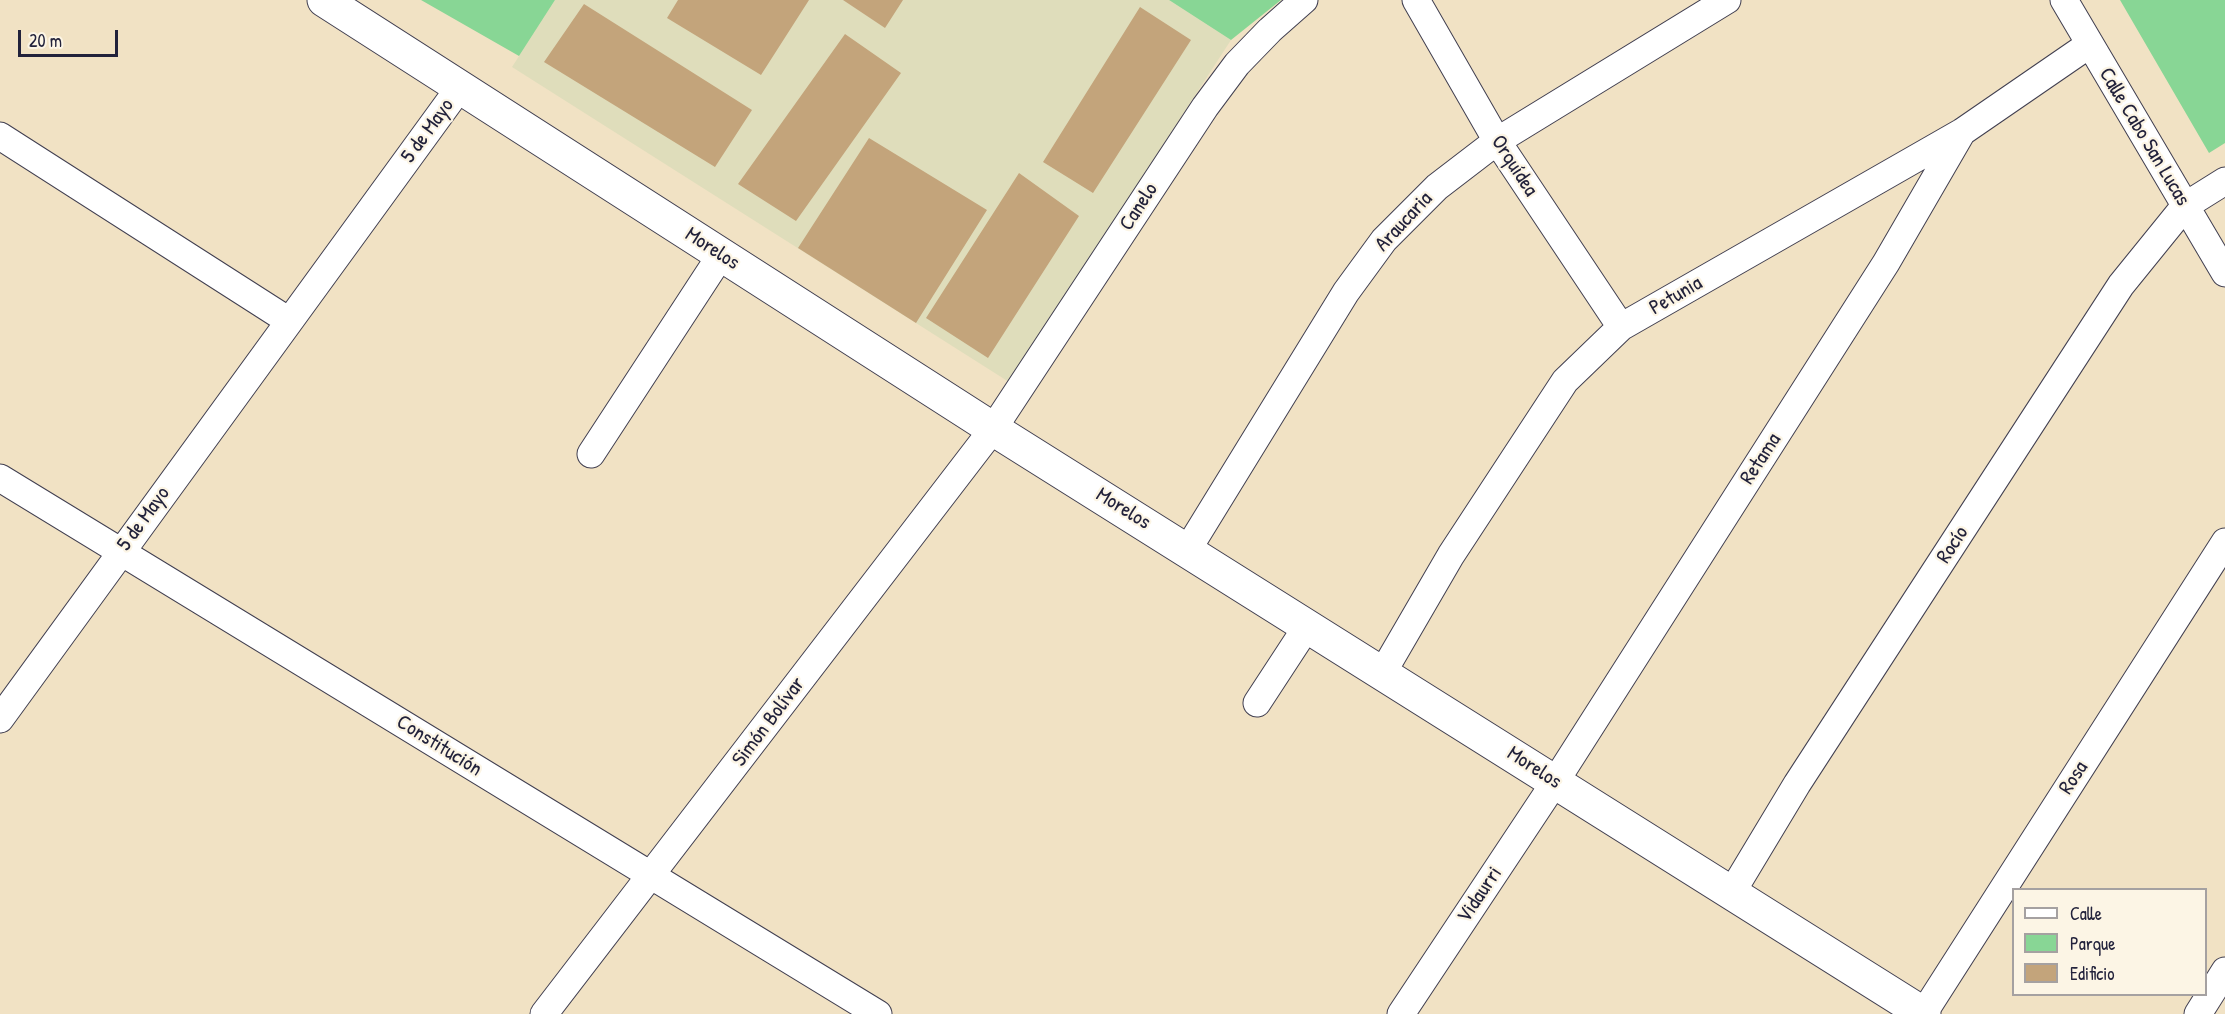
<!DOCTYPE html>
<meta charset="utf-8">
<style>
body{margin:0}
#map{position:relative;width:2225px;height:1014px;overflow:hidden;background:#f1e2c4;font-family:"Patrick Hand",sans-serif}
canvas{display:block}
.legend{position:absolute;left:2012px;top:888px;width:195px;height:108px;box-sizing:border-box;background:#fcf5e5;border:2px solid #a5a1a1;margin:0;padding:8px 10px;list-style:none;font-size:18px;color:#22223b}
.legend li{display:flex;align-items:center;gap:12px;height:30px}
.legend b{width:30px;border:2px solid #a5a1a1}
.scale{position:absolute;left:18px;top:30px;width:100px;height:27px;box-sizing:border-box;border:3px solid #22223b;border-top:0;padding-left:8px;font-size:18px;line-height:21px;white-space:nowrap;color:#22223b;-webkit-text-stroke:4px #fcf5e5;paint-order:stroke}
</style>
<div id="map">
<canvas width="2225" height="1014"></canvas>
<ul class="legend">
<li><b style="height:8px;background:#fff"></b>Calle</li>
<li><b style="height:16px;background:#88d695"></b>Parque</li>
<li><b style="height:16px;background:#c3a47b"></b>Edificio</li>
</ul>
<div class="scale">20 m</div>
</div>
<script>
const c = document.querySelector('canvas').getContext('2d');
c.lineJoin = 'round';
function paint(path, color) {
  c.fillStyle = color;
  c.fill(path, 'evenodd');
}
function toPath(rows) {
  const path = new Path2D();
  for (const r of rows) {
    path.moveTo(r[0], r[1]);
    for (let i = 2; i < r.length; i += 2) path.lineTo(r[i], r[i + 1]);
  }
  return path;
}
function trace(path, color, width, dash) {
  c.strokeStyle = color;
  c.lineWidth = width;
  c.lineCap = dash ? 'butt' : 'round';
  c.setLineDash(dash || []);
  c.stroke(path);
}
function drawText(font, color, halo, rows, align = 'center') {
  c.font = font + ' "Patrick Hand",sans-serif';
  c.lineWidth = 4.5;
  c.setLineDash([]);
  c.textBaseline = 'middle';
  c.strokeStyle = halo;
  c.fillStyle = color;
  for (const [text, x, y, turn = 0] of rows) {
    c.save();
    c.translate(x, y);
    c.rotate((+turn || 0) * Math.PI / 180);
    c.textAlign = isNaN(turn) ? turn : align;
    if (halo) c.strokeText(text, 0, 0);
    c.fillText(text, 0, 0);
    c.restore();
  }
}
paint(toPath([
 [555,0,1169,0,1231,40,1009,382,512,67]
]), '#dfddbb');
paint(toPath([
 [421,0,555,0,519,56],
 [1169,0,1281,0,1231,40],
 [2120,0,2225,0,2225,143,2209,153]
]), '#88d695');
paint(toPath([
 [678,0,809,0,761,75,667,18],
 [843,0,903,0,885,28],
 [584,4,752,110,715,167,544,62],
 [1140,7,1191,40,1093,193,1043,162],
 [845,34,901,73,796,221,738,184],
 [869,138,987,210,916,323,798,248],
 [1019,173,1079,216,988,358,926,318]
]), '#c3a47b');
const street = toPath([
 [1416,0,1497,141,1621,327],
 [2064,0,2225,273],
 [0,136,289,321],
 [591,454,721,255],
 [0,478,878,1014],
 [1188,549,1346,292,1384,240,1437,187,1497,141,1727,0],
 [1383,672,1451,555,1565,381,1621,327,1962,132,2090,44],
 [1257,703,1308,625],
 [0,719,460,87],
 [1732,892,1797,784,2121,285,2185,206,2225,181],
 [544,1014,993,429,1205,107,1237,64,1270,30,1304,0],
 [1401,1014,1555,782,1886,263,1962,132],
 [1923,1014,2225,542],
 [2198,1014,2225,971]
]);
const secondary = toPath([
 [324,0,993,429,1924,1014]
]);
trace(street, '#413f50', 29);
trace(secondary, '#413f50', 35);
trace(street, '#fff', 27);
trace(secondary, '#fff', 33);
drawText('21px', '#22223b', '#fcf5e5', [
 ["5 de Mayo",428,131,-54],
 ["Calle Cabo San Lucas",2144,137,59],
 ["Orquídea",1514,166,57],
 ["Canelo",1139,207,-57],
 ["Araucaria",1404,222,-47],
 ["Morelos",712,249,33],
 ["Petunia",1676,296,-30],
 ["Retama",1761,459,-57],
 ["Morelos",1123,509,32],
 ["5 de Mayo",144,519,-54],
 ["Rocío",1953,545,-57],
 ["Simón Bolívar",769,722,-53],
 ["Constitución",439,746,32],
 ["Morelos",1534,768,33],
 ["Rosa",2074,778,-57],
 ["Vidaurri",1480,895,-56]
]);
</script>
